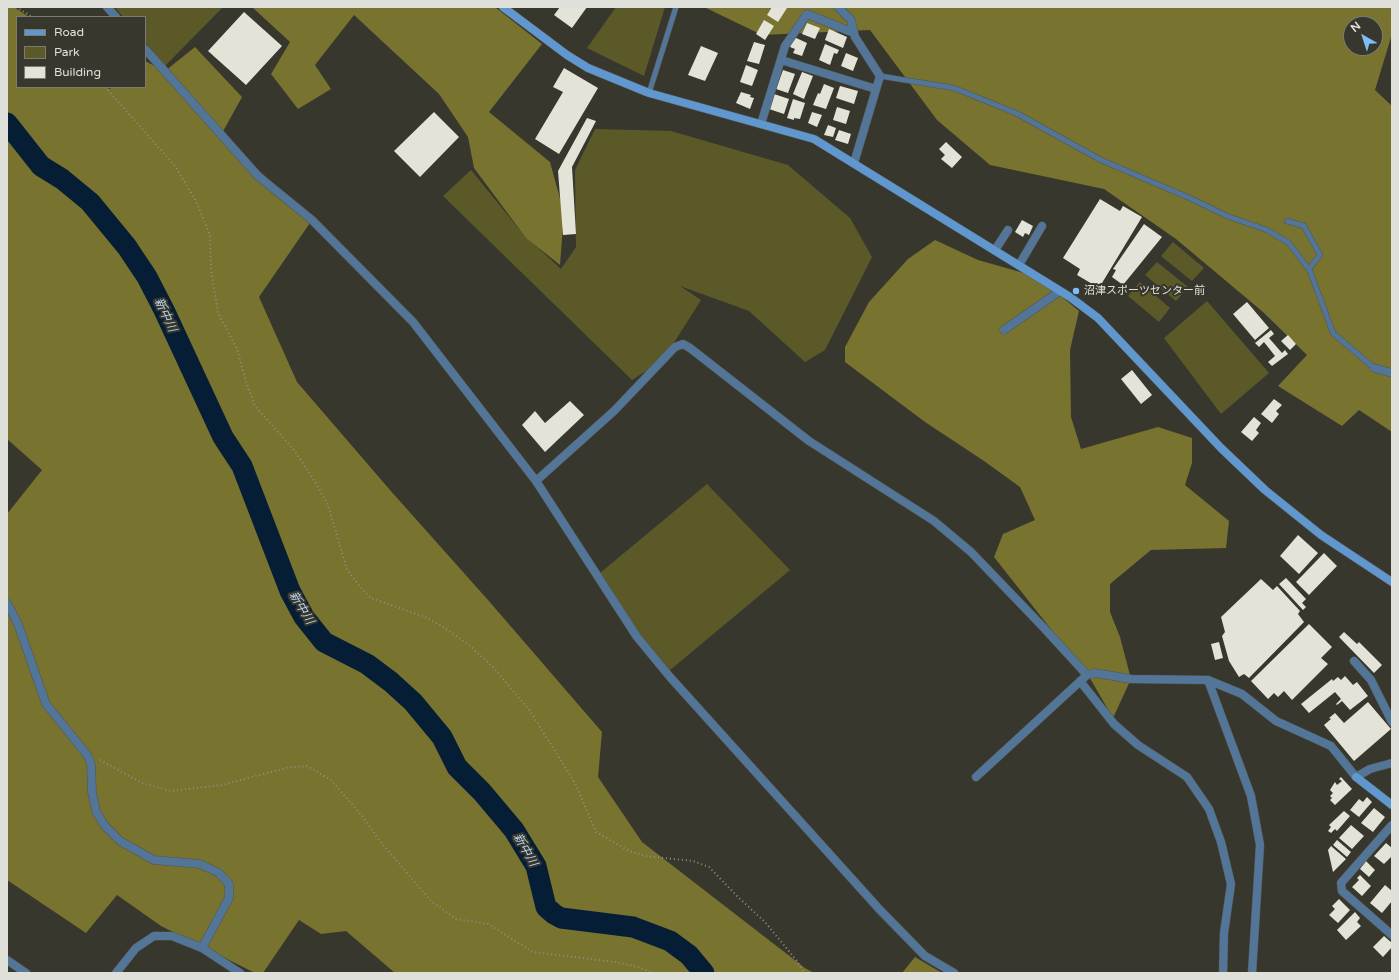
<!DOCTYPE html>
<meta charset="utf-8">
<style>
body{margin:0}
#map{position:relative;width:1399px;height:980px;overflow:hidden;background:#37372d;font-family:"Varela Round",sans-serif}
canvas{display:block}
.frame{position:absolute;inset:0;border:8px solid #e0e0da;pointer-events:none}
.legend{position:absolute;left:16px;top:16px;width:130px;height:72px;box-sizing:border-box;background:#37372d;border:1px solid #7b7b72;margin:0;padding:5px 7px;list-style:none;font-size:12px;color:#e0e0da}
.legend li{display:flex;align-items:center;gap:8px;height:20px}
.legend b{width:20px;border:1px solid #7b7b72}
.north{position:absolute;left:1343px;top:16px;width:40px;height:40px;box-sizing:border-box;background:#37372d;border:1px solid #7b7b72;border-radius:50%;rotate:321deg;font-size:11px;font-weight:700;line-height:16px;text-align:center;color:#e0e0da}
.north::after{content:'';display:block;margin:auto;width:14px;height:18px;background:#7fbdfa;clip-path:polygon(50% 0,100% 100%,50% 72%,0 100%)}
</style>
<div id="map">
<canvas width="1399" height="980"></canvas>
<div class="frame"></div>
<ul class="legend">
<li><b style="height:5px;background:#5f97ce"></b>Road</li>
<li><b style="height:11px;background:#5c5929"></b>Park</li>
<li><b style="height:11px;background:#e4e3d7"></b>Building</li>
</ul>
<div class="north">N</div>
</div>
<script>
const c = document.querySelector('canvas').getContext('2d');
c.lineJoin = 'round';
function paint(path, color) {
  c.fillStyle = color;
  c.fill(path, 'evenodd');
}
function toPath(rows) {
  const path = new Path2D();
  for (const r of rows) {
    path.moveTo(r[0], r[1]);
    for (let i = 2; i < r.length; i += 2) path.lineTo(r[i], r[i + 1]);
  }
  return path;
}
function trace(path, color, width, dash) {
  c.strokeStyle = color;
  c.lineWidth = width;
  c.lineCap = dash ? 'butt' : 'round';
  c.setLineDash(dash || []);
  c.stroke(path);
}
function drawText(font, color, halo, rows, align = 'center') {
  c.font = font + ' "Varela Round","Noto Sans JP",sans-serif';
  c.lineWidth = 4;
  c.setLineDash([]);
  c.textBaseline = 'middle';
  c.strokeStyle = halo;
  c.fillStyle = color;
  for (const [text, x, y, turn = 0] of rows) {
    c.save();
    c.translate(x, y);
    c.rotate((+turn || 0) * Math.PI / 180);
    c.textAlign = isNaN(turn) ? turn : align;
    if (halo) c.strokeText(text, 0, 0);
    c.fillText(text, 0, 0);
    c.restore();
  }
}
paint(toPath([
 [115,7,223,7,165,66,145,42,145,17,123,17],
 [616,7,665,7,644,76,587,48],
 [595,129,671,131,788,165,850,218,872,257,825,350,805,362,749,311,680,286,701,300,663,360,632,380,443,196,471,170,524,235,561,269,576,247,575,170],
 [1173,242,1204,268,1192,281,1161,256],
 [1157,262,1188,287,1176,301,1145,275],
 [1140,282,1170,308,1159,322,1128,296],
 [1207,301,1269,373,1221,414,1164,338],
 [707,484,790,570,669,671,634,632,600,573]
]), '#5c5929');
paint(toPath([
 [7,7,14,7,29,17,17,17,17,87,106,87,110,89,112,87,145,87,145,61,165,71,195,47,242,97,221,135,312,220,259,297,297,382,390,490,488,600,602,732,598,777,642,842,805,968,814,973,395,973,346,931,321,934,299,920,263,973,255,973,161,926,117,895,86,933,7,880,7,514,42,470,7,439],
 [252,7,495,7,542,44,489,112,550,162,564,213,560,265,526,238,474,168,468,137,439,94,354,15,315,65,331,89,298,109,271,74,290,42],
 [704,7,1389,7,1392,9,1392,34,1375,90,1392,106,1392,432,1359,410,1342,426,1278,386,1307,355,1263,312,1176,239,1104,189,990,165,937,120,870,30,762,35],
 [1351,24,1375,24,1375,48,1351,48],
 [935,240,978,260,1038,277,1079,311,1070,350,1071,417,1081,449,1158,427,1192,438,1192,463,1185,485,1229,521,1226,548,1151,550,1110,584,1110,612,1120,637,1131,679,1113,718,1091,680,994,557,1003,534,1035,520,1020,487,984,461,925,422,845,362,845,347,869,302,908,259],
 [915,957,942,973,902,973]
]), '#78732f');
trace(toPath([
 [7,123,41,166,62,179,90,202,127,247,147,277,164,310,223,437,242,466,290,591,304,617,324,642,367,664,391,682,413,702,442,737,457,767,482,792,514,830,536,866,546,907,554,914,561,918,633,927,670,941,689,955,704,973]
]), '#051e35', 21);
paint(toPath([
 [560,7,587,7,572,28,554,15],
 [772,7,787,8,778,22,767,15],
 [244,12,282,46,246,85,208,51],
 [764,20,774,26,765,40,756,34],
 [807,23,820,28,815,39,802,34],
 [829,29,847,37,843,48,825,40],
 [794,37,807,43,802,56,793,53,795,49,790,47],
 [754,42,765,45,759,64,747,61],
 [825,44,839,50,837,54,834,53,830,65,819,60],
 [701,46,718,53,705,81,688,75],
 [846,53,858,58,853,71,841,66],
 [746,65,758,70,752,86,740,82],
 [564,68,598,88,559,154,535,139,563,92,553,87],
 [783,70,795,74,788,93,776,89],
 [802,72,813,76,804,99,793,94],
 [824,84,834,88,826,109,813,105,818,93,820,94],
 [840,86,858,91,854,104,836,98],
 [741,92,751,95,750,97,754,98,750,109,736,103],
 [774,94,789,99,784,114,769,109],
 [793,99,805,103,800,119,794,118,794,120,787,118],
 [837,107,850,111,846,124,833,120],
 [434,112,459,137,420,177,394,151],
 [812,112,822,115,817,127,808,123],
 [587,118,596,121,572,167,576,234,563,235,558,171],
 [828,125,836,128,833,137,824,135],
 [839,130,851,134,848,144,835,140],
 [946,142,962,157,952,168,941,159,945,155,939,149],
 [1100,199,1120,211,1123,206,1142,217,1099,288,1077,275,1080,269,1063,258],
 [1022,220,1033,226,1029,235,1025,233,1023,237,1015,232],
 [1144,224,1162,237,1123,285,1112,277,1116,270,1113,269],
 [1247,302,1269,328,1255,340,1233,314],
 [1271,330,1274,334,1269,338,1282,353,1285,350,1288,354,1272,366,1268,362,1275,356,1264,342,1259,347,1255,343],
 [1288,335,1296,344,1290,350,1281,341],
 [1132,370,1152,395,1141,404,1121,379],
 [1274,399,1282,405,1276,411,1279,414,1272,423,1261,414],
 [570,401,584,415,545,452,522,425,535,411,545,423],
 [1254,417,1261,423,1256,430,1259,433,1252,441,1241,432],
 [1298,535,1318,553,1299,574,1280,556],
 [1324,553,1337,566,1309,595,1296,582],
 [1286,578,1306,599,1302,603,1306,607,1303,610,1279,584],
 [1261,579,1273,590,1277,586,1300,611,1298,614,1304,622,1249,678,1244,674,1239,677,1229,661,1222,636,1225,632,1221,617],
 [1309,624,1332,647,1321,658,1328,664,1292,700,1284,691,1278,697,1274,693,1268,699,1251,681],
 [1344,632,1357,644,1359,642,1382,665,1374,673,1339,637],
 [1219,642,1223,658,1215,660,1211,644],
 [1345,676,1353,685,1357,682,1368,696,1350,710,1342,701,1337,705,1336,704,1341,699,1335,692,1309,713,1301,704,1332,679,1333,681,1338,677,1341,680],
 [1368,702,1391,729,1354,761,1324,725,1331,719,1329,718,1335,713,1344,723],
 [1341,777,1352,789,1335,805,1330,800,1332,798,1330,796,1333,793,1330,790,1335,782,1337,785,1342,781,1339,779],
 [1367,797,1372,802,1359,817,1350,810,1359,799,1363,802],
 [1374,808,1385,817,1373,832,1361,823],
 [1344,811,1350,816,1337,831,1335,829,1331,833,1328,831,1331,827,1329,825],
 [1351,825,1364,836,1352,849,1339,838],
 [1337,840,1351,852,1347,857,1333,845],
 [1386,843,1392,848,1392,856,1384,864,1374,856],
 [1331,846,1346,859,1333,872,1328,850],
 [1366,861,1375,870,1369,877,1360,869],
 [1360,875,1371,886,1362,896,1352,887,1359,880,1357,878],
 [1385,885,1392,891,1392,901,1382,913,1370,903],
 [1339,899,1350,910,1338,923,1329,915,1335,909,1332,906],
 [1355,912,1360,918,1357,922,1361,926,1346,940,1337,930],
 [1384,936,1392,943,1392,947,1383,957,1373,947]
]), '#e4e3d7');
const lane = toPath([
 [880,76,954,88,1016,113,1101,160,1192,199,1227,216,1267,230,1289,243,1310,271,1333,333,1374,368],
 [649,93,676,7],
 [1287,221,1304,226,1320,255,1309,269]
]);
const street = toPath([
 [107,7,116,17],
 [838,7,851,20,855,37,880,76,854,163],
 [145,49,258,176,312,220,413,322,536,481,637,637,670,677,880,910,925,956,954,973],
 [781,60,876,89],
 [761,124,785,46,807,14,854,33],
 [995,250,1008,230],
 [1019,265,1042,226],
 [1004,330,1060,291],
 [1374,368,1392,373],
 [536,481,614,411,675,347,683,344,690,348,809,441,934,521,971,552,1043,627,1087,675],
 [7,603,18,624,46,704,88,756,91,764,92,792,96,811,104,825,120,841,154,860,200,864,219,873,229,884,229,898,202,948],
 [1354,661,1371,680,1392,722],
 [1208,680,1251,796,1260,845,1252,973],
 [1080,681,1114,724,1138,745,1187,777,1209,809,1221,842,1231,884,1224,933,1223,973],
 [976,777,1087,675,1095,673,1131,679,1208,680,1242,694,1276,721,1331,746,1356,777,1370,769,1392,763],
 [1392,825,1341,883,1342,891,1392,935],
 [7,960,26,973],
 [116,973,136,948,154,936,172,936,202,948,240,973]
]);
const secondary = toPath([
 [503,7,567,55,588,68,649,93,814,139,1070,297,1098,318,1221,448,1265,490,1321,535,1392,582],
 [1356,777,1392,805]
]);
trace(lane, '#55554c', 6);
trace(street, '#55554c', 9);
trace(secondary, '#55554c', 9);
trace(toPath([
 [16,7,32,17],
 [105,87,175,166,195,199,210,235,211,270,218,313,237,349,246,382,255,406,294,450,314,480,328,505,347,570,361,588,371,598,425,617,445,628,470,646,494,668,530,711,575,783,596,832,629,851,646,856,693,861,709,867,739,898,765,922,797,961,804,973],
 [100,760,142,783,171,791,222,785,286,768,307,766,331,780,363,817,379,840,430,900,456,919,488,924,533,952,615,962,638,967,653,973]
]), '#909088', 2, [1, 3]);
trace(lane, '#527598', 5);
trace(street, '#527598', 8);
trace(secondary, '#5f97ce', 8);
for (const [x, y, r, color] of [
 [1076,291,4,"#7fbdfa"]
]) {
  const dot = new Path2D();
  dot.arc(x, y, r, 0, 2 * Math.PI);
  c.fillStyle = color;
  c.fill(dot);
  trace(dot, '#37372d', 1.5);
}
drawText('11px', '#e0e0da', '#37372d', [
 ["沼津スポーツセンター前",1084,291]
], 'left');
drawText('italic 12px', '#bad5f1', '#37372d', [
 ["新中川",165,315,65],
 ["新中川",301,608,59],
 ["新中川",525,850,60]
]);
</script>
